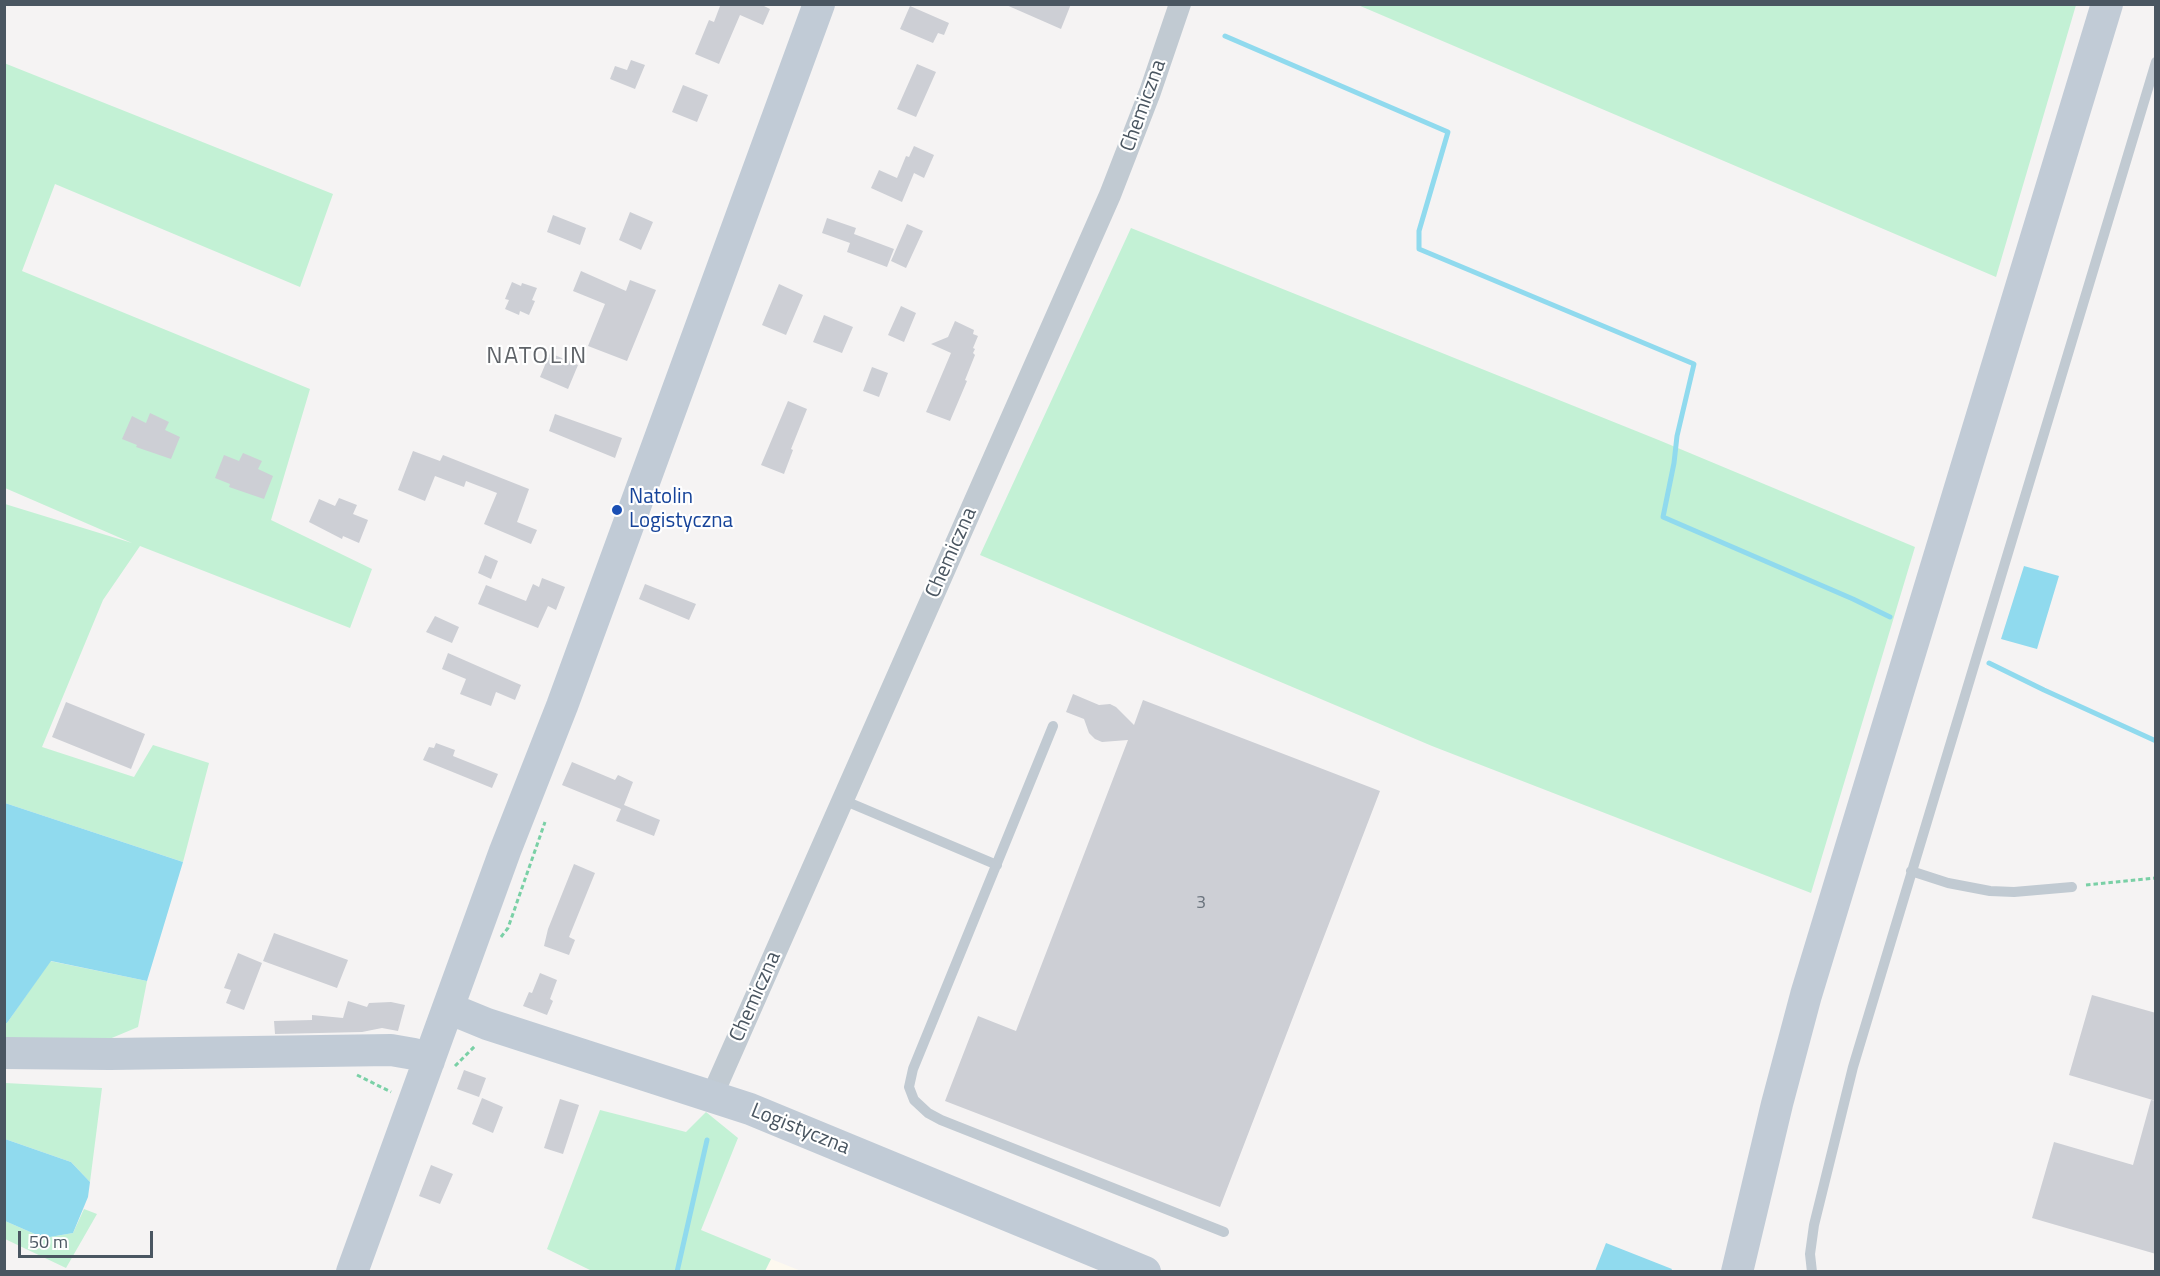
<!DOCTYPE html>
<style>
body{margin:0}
#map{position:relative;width:2160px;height:1276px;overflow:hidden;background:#f5f3f3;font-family:"Titillium Web",sans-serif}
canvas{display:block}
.frame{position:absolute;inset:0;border:6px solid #4a5661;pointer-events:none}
.scale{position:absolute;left:18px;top:1231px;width:135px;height:27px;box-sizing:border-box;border:3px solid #4a5661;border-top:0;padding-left:8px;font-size:18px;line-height:21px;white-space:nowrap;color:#4a5661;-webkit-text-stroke:4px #fff;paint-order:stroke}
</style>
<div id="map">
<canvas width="2160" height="1276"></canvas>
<div class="frame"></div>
<div class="scale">50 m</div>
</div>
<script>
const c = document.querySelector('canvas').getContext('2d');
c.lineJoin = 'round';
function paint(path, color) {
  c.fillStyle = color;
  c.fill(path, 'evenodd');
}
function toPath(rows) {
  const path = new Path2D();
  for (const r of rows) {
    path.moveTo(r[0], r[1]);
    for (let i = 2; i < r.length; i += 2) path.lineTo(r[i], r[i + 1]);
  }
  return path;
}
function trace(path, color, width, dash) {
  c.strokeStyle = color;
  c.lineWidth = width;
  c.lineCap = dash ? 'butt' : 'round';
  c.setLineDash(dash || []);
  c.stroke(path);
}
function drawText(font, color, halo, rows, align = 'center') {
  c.font = font + ' "Titillium Web",sans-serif';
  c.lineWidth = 4.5;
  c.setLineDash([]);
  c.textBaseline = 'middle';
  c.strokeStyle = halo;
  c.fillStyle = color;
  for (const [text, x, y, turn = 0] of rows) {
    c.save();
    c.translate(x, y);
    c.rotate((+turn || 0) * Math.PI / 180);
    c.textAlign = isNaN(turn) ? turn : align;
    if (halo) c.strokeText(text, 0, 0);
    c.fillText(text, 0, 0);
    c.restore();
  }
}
paint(toPath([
 [771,1259,801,1271,765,1272]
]), '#fdf9ef');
paint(toPath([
 [1358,5,2076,5,1996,277],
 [4,63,333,194,300,287,55,184,22,271,310,389,271,520,372,569,350,628,140,546,103,600,42,747,134,777,153,745,209,763,183,862,5,803,5,504,132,543,5,488],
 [1131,228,1661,441,1915,547,1811,893,1432,746,980,555],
 [50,961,147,981,138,1027,107,1040,5,1039,5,1023,7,1023],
 [5,1083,102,1088,90,1182,71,1162,5,1139],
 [600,1110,686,1132,706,1112,738,1138,701,1230,771,1259,765,1271,592,1271,547,1249],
 [84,1209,97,1214,66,1268,5,1239,5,1221,44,1238,73,1233]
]), '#c3f1d5');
paint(toPath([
 [2024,566,2059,576,2037,649,2001,639],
 [5,803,183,862,147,981,51,961,7,1023,5,1023],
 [5,1139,71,1162,90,1182,88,1197,73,1233,44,1238,5,1221],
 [1606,1243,1672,1269,1671,1271,1595,1271]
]), '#90daee');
trace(toPath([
 [1225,36,1448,132,1419,231,1419,249,1694,364,1677,436,1674,463,1663,517,1853,599,1890,617],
 [1989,663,2044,690,2156,741],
 [677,1272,707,1140]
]), '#90daee', 5);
paint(toPath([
 [716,4,760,4,770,9,763,25,740,15,719,64,695,54,709,20,714,22,720,6],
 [1004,4,1071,4,1061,29],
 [910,6,949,23,944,35,938,33,933,43,900,29],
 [631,60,645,65,635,89,610,79,615,66,627,70],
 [917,64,936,72,916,117,897,109],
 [683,85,708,95,697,122,672,112],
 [914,146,934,155,924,178,914,173,902,202,871,188,879,170,897,178,906,156,909,157],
 [630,212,653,222,641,250,619,240],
 [553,215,586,228,580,245,547,232],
 [827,218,856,228,854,234,894,249,887,267,847,252,850,243,822,233],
 [907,224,923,231,906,268,891,261],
 [581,271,626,291,630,280,656,290,627,361,588,346,605,304,573,291],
 [512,282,521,286,522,283,537,288,532,300,535,301,529,315,520,311,519,315,505,309,509,300,505,299],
 [779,284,803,295,786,335,762,325],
 [901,306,916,313,904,342,888,335],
 [824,315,853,327,842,353,813,342],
 [955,321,974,330,973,334,978,336,973,348,975,349,973,353,975,355,965,380,967,381,950,421,926,412,951,353,931,344,948,337],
 [550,353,578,365,568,389,540,377],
 [872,367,888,373,879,397,863,391],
 [788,401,807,409,791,449,793,450,784,474,761,465],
 [150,413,169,422,165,430,180,437,171,459,136,447,137,445,122,439,132,416,146,423],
 [555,414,622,438,615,458,549,431],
 [413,451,440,461,443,455,529,489,517,522,537,530,531,544,484,524,497,493,466,481,464,487,435,476,425,501,398,490],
 [243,453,262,461,258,469,273,476,264,499,229,487,230,484,215,478,224,455,239,461],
 [339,498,357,505,353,514,368,520,359,543,343,536,342,539,309,522,319,499,335,506],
 [485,555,498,561,491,579,478,573],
 [542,578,565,587,556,610,548,606,538,628,478,604,486,585,526,601,533,584,539,587],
 [645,584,696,604,689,620,639,599],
 [435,616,459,627,452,643,426,632],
 [448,653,521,685,515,700,496,692,491,706,460,694,466,679,442,669],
 [1073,694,1099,705,1110,704,1116,707,1134,725,1143,700,1380,791,1220,1207,945,1101,978,1016,1016,1031,1128,740,1102,742,1095,739,1089,733,1084,719,1066,712],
 [66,702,145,734,131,769,52,737],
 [436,743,455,750,453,756,498,774,492,788,423,760,429,747,434,748],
 [572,762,615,780,618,775,633,782,624,805,660,820,654,836,616,821,621,809,562,785],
 [574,864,595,873,569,937,575,940,569,955,544,946,548,929],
 [274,933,348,960,337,988,263,961],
 [238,953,262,963,244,1010,226,1003,231,990,224,988],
 [540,973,557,980,550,999,553,1001,547,1015,523,1006,529,992,532,993],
 [2092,995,2156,1013,2156,1101,2069,1075],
 [348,1001,367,1007,369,1003,391,1002,405,1005,398,1031,382,1028,362,1032,275,1034,274,1021,312,1020,312,1015,343,1018],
 [464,1070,486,1078,479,1097,457,1089],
 [482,1098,503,1107,493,1133,472,1124],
 [560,1099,579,1105,563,1154,544,1148],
 [2151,1100,2156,1101,2156,1254,2032,1218,2054,1142,2133,1165],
 [431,1165,453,1174,440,1204,419,1196]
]), '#cdcfd5');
trace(toPath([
 [2086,885,2156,878],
 [501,937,508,928,545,822],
 [455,1066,476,1045],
 [357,1075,391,1092]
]), '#7ad0a6', 3, [4.5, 3]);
trace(toPath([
 [1053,726,913,1069,909,1087,914,1100,928,1113,941,1120,1224,1232],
 [843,800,997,865],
 [1911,871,1948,883,1990,891,2014,892,2072,887],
 [1812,1272,1810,1254,1814,1225,1853,1067,2156,62]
]), '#c1cad2', 10);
trace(toPath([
 [712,1096,1110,195,1150,92,1180,4]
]), '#c1cad2', 22);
trace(toPath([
 [448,1008,487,1024,750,1109,1145,1272],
 [4,1053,110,1054,391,1050,414,1054,429,1061],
 [352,1272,505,851,562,706,819,4],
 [1737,1272,1777,1104,1806,995,2107,4]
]), '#c1cbd6', 32);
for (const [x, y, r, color] of [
 [617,510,6,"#1a4fb4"]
]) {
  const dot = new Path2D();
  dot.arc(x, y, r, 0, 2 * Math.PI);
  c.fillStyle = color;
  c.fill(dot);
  trace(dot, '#fff', 2);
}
drawText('18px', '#6b747e', null, [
 ["3",1201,904]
]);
drawText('21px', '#4a5661', '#fff', [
 ["Chemiczna",1144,106,-70],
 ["Chemiczna",952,553,-66],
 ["Chemiczna",756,997,-66],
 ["Logistyczna",800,1130,22]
]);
drawText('21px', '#164399', '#fff', [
 ["Natolin",629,498],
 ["Logistyczna",629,522]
], 'left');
c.letterSpacing = '1.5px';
drawText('24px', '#5f6368', '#fff', [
 ["NATOLIN",537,357]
]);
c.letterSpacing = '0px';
</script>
